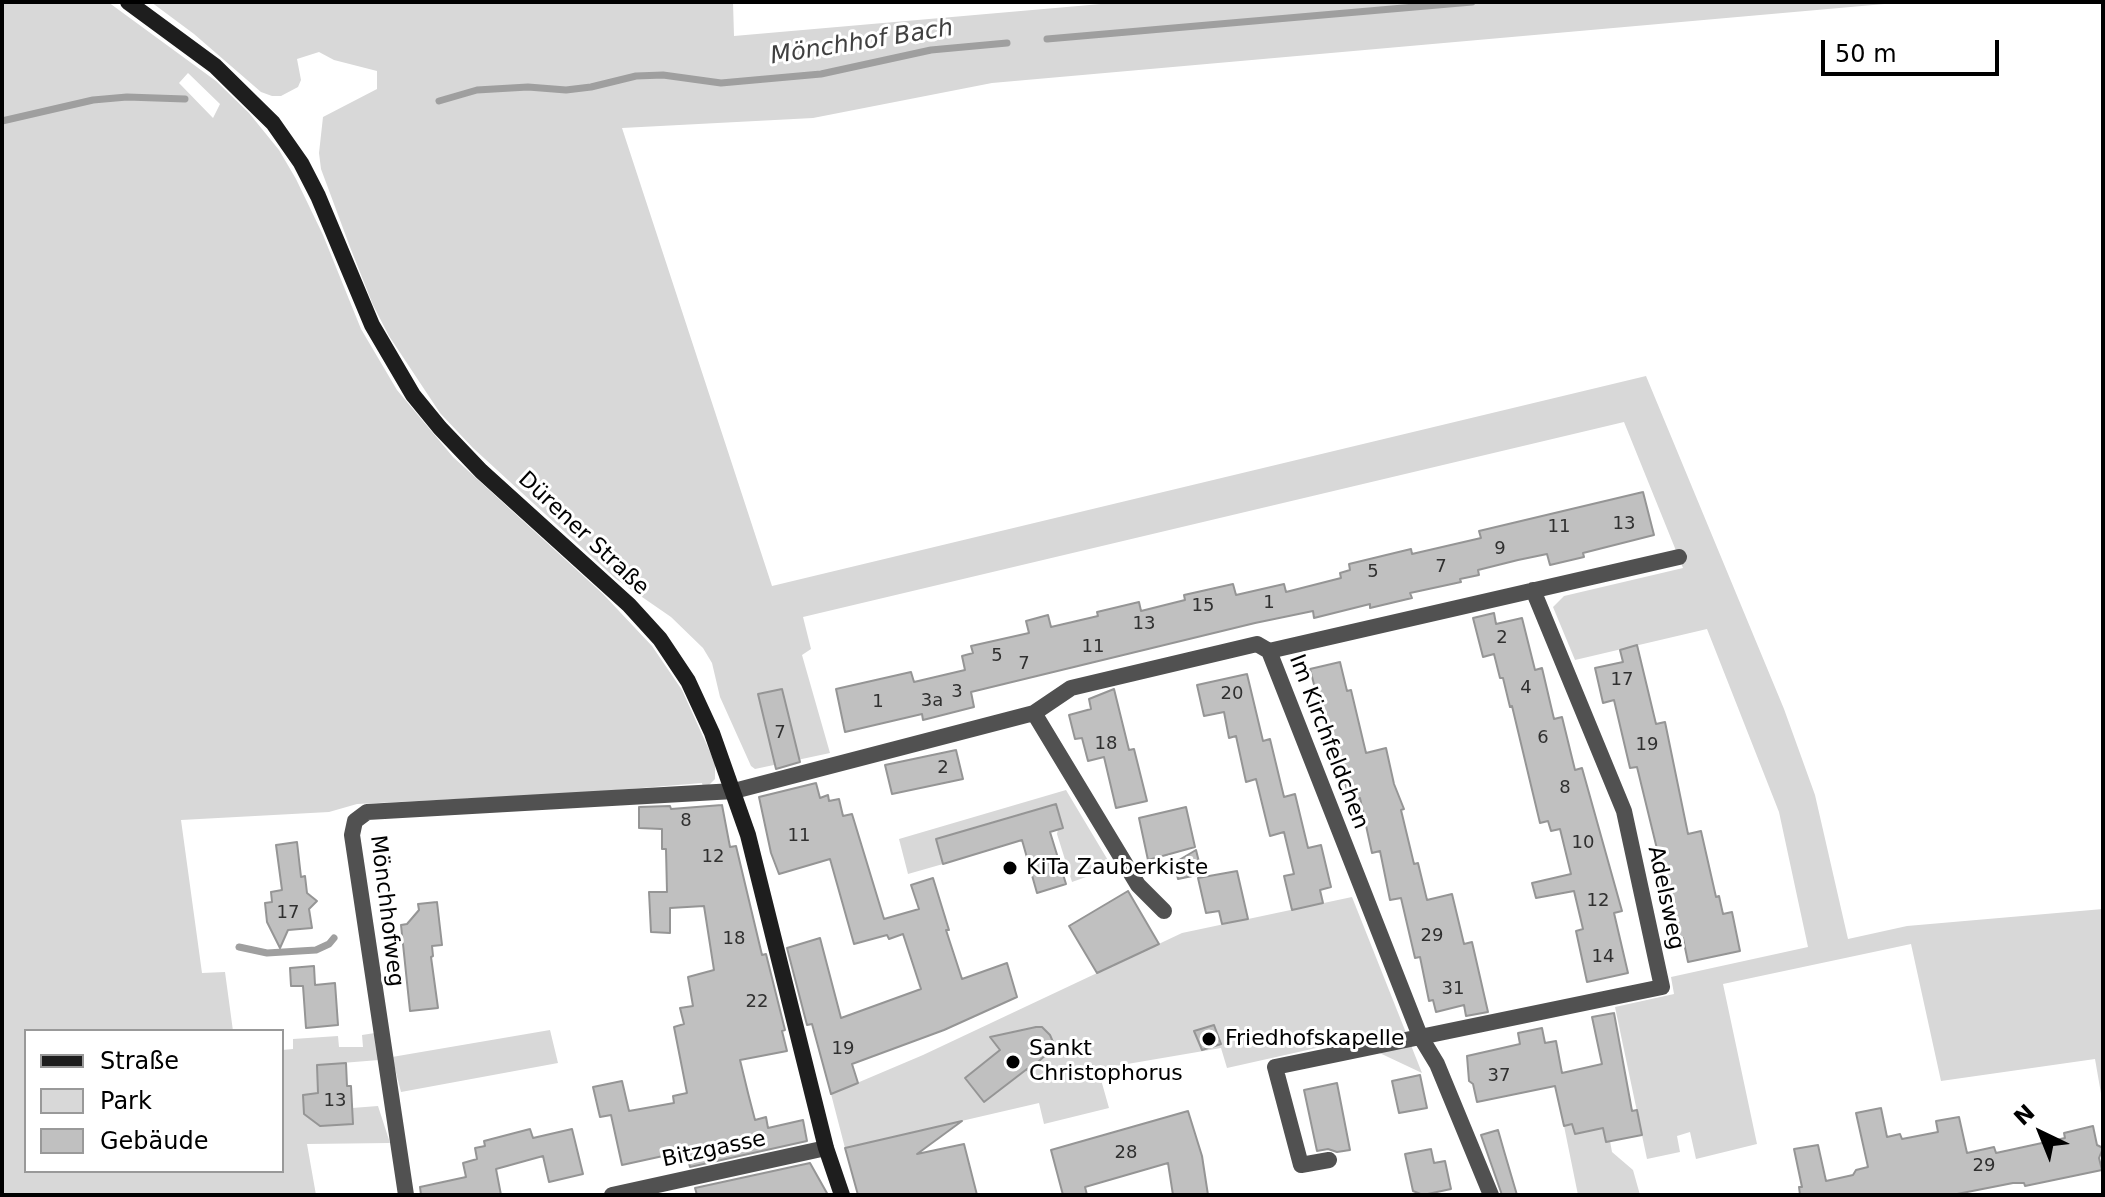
<!DOCTYPE html>
<meta charset="utf-8">
<style>
body{margin:0}
#map{position:relative;width:2105px;height:1197px;overflow:hidden;background:#fff;font-family:"DejaVu Sans",sans-serif}
canvas{display:block}
.frame{position:absolute;inset:0;border:4px solid #000;pointer-events:none}
.legend{position:absolute;left:24px;top:1029px;width:260px;height:144px;box-sizing:border-box;background:#fff;border:2px solid #999;margin:0;padding:10px 14px;list-style:none;font-size:24px;color:#000}
.legend li{display:flex;align-items:center;gap:16px;height:40px}
.legend b{width:40px;border:2px solid #999}
.north{position:absolute;left:2001px;top:1093px;width:80px;height:80px;-webkit-text-stroke:6px #fff;paint-order:stroke;rotate:317deg;font-size:22px;font-weight:700;line-height:32px;text-align:center;color:#000}
.north::after{content:'';display:block;margin:auto;width:28px;height:36px;background:#000;clip-path:polygon(50% 0,100% 100%,50% 72%,0 100%)}
.scale{position:absolute;left:1821px;top:40px;width:178px;height:36px;box-sizing:border-box;border:4px solid #000;border-top:0;padding-left:10px;font-size:24px;line-height:28px;white-space:nowrap;color:#000;-webkit-text-stroke:6px #fff;paint-order:stroke}
</style>
<div id="map">
<canvas width="2105" height="1197"></canvas>
<div class="frame"></div>
<ul class="legend">
<li><b style="height:10px;background:#1e1e1e"></b>Straße</li>
<li><b style="height:22px;background:#d8d8d8"></b>Park</li>
<li><b style="height:22px;background:#c0c0c0"></b>Gebäude</li>
</ul>
<div class="north">N</div>
<div class="scale">50 m</div>
</div>
<script>
const c = document.querySelector('canvas').getContext('2d');
c.lineJoin = 'round';
function paint(path, color) {
  c.fillStyle = color;
  c.fill(path, 'evenodd');
}
function toPath(rows) {
  const path = new Path2D();
  for (const r of rows) {
    path.moveTo(r[0], r[1]);
    for (let i = 2; i < r.length; i += 2) path.lineTo(r[i], r[i + 1]);
  }
  return path;
}
function trace(path, color, width, dash) {
  c.strokeStyle = color;
  c.lineWidth = width;
  c.lineCap = dash ? 'butt' : 'round';
  c.setLineDash(dash || []);
  c.stroke(path);
}
function drawText(font, color, halo, rows, align = 'center') {
  c.font = font + ' "DejaVu Sans",sans-serif';
  c.lineWidth = 6;
  c.setLineDash([]);
  c.textBaseline = 'middle';
  c.strokeStyle = halo;
  c.fillStyle = color;
  for (const [text, x, y, turn = 0] of rows) {
    c.save();
    c.translate(x, y);
    c.rotate((+turn || 0) * Math.PI / 180);
    c.textAlign = isNaN(turn) ? turn : align;
    if (halo) c.strokeText(text, 0, 0);
    c.fillText(text, 0, 0);
    c.restore();
  }
}
paint(toPath([
 [2,2,108,2,216,81,249,113,279,150,296,179,323,235,361,329,397,390,453,457,603,594,652,646,682,690,715,763,715,779,707,787,703,787,702,783,580,793,357,804,329,812,181,820,202,973,225,972,233,1031,26,1031,26,1171,282,1171,282,1050,293,1049,293,1039,338,1036,339,1047,363,1047,362,1035,375,1033,379,1060,317,1065,318,1093,303,1095,304,1114,320,1126,353,1124,352,1108,378,1106,390,1143,307,1144,316,1195,2,1195],
 [188,73,220,104,213,118,179,83],
 [151,2,733,2,734,36,1124,2,1907,2,992,83,813,118,622,128,772,586,1646,376,1784,709,1815,795,1848,939,1907,926,2103,909,2103,1105,2095,1059,1941,1081,1911,944,1723,984,1757,1144,1696,1159,1690,1132,1677,1136,1680,1152,1647,1159,1615,1007,1674,994,1671,977,1808,947,1779,812,1707,629,1575,660,1553,607,1564,596,1683,568,1624,422,803,617,811,649,802,655,830,753,755,769,751,766,720,697,712,663,703,648,671,617,616,579,473,448,440,413,389,336,373,305,350,247,321,169,319,153,323,117,377,89,377,71,334,60,319,52,297,59,301,80,298,87,281,96,272,96,261,92,194,34],
 [1066,790,1109,862,1097,873,1072,882,1057,834,1058,829,1063,828,936,839,943,864,908,874,899,839],
 [1352,897,1422,1073,1352,1040,1227,1068,1221,1048,1098,1069,1109,1108,1044,1124,1039,1103,845,1148,831,1094,923,1055,1182,933],
 [550,1030,558,1063,401,1092,392,1057],
 [1600,1118,1606,1142,1610,1141,1612,1152,1633,1170,1640,1195,1578,1195,1564,1126]
]), '#d8d8d8');
trace(toPath([
 [1047,39,1472,2],
 [439,101,477,90,528,87,566,90,591,87,636,76,663,75,721,83,821,74,931,50,1007,43],
 [2,121,93,100,127,97,185,99],
 [239,947,267,953,316,950,329,944,334,938]
]), '#9f9f9f', 7);
const building = toPath([
 [1643,492,1654,535,1583,553,1584,557,1550,565,1547,554,1518,560,1478,570,1479,575,1460,579,1461,582,1410,593,1412,598,1370,608,1370,604,1314,618,1313,611,1255,623,971,692,974,707,923,720,922,714,845,732,836,689,911,672,914,682,965,670,962,656,973,653,971,646,1029,633,1026,621,1048,615,1051,627,1098,616,1097,612,1139,602,1141,611,1185,600,1184,595,1233,584,1236,595,1284,584,1286,592,1341,578,1340,573,1350,570,1349,564,1411,549,1412,554,1481,538,1479,531,1643,492],
 [1494,613,1496,624,1522,618,1535,670,1542,668,1554,719,1562,717,1575,770,1582,768,1622,911,1614,913,1628,973,1587,982,1576,931,1583,929,1574,891,1536,898,1532,883,1571,874,1560,829,1551,831,1548,821,1540,823,1512,706,1510,707,1503,678,1500,678,1494,654,1483,657,1473,618,1494,613],
 [1637,645,1656,724,1665,722,1688,834,1701,831,1716,897,1719,896,1723,914,1732,912,1740,951,1688,962,1683,938,1679,939,1637,767,1630,768,1614,700,1603,703,1595,668,1623,662,1620,650,1637,645],
 [1340,662,1347,691,1351,690,1366,753,1386,748,1394,784,1404,809,1401,810,1414,864,1418,863,1427,900,1452,894,1464,944,1472,942,1488,1012,1466,1016,1464,1005,1436,1012,1433,1000,1429,1001,1420,957,1415,958,1401,898,1390,900,1380,851,1372,853,1360,798,1349,801,1338,748,1331,750,1310,669,1340,662],
 [1247,674,1263,741,1270,739,1284,797,1295,794,1308,848,1321,845,1331,887,1320,890,1323,903,1292,910,1284,876,1294,874,1284,832,1270,836,1256,779,1246,782,1236,736,1229,738,1224,712,1204,716,1197,685,1247,674],
 [782,689,800,762,776,769,758,694,782,689],
 [1114,689,1129,750,1134,749,1147,801,1116,808,1104,757,1088,761,1082,738,1075,739,1069,715,1091,709,1089,699,1114,689],
 [956,750,963,779,892,794,885,765,956,750],
 [816,783,820,798,828,795,829,801,839,799,843,816,852,814,884,919,919,909,911,885,933,878,949,930,946,930,962,979,1007,963,1017,997,944,1030,852,1064,858,1083,831,1094,812,1024,807,1025,787,948,820,938,841,1018,921,989,903,934,889,939,887,935,854,944,830,859,779,874,771,853,759,797,816,783],
 [1056,804,1063,828,1050,832,1066,884,1037,893,1022,840,943,864,936,839,1056,804],
 [722,805,730,847,736,846,762,955,766,954,785,1030,782,1031,787,1051,740,1060,748,1093,755,1120,766,1117,768,1128,803,1120,807,1141,690,1167,686,1151,622,1165,611,1115,600,1117,593,1087,622,1081,629,1111,674,1103,673,1096,687,1093,674,1027,684,1024,680,1008,693,1006,688,977,714,970,704,906,670,908,670,933,651,932,649,892,667,892,666,849,662,849,662,829,639,828,639,807,670,806,671,809,722,805],
 [1186,807,1195,847,1148,860,1139,818,1186,807],
 [297,842,301,877,305,876,307,893,317,901,309,909,312,928,288,930,280,948,267,922,265,903,272,902,271,892,282,890,276,845,297,842],
 [1196,850,1202,874,1178,879,1174,863,1196,850],
 [1237,871,1248,919,1222,924,1219,911,1206,913,1198,878,1237,871],
 [1128,891,1159,944,1097,973,1069,926,1128,891],
 [437,902,442,945,432,946,433,956,431,957,438,1008,410,1011,401,925,407,924,419,910,418,904,437,902],
 [314,966,315,985,335,983,338,1025,306,1028,303,986,291,986,290,968,314,966],
 [1614,1013,1632,1111,1637,1110,1642,1135,1606,1142,1603,1128,1575,1134,1572,1124,1564,1126,1555,1086,1477,1102,1473,1084,1469,1081,1467,1056,1520,1044,1518,1033,1542,1028,1545,1043,1556,1041,1562,1073,1602,1064,1592,1017,1614,1013],
 [1214,1025,1221,1044,1202,1050,1194,1031,1214,1025],
 [1036,1027,1042,1027,1050,1035,1053,1042,1049,1052,1028,1071,1027,1069,984,1102,965,1078,1000,1050,990,1037,1036,1027],
 [346,1063,347,1086,351,1086,353,1124,320,1126,304,1114,303,1095,318,1093,317,1065,346,1063],
 [1420,1075,1427,1108,1399,1113,1392,1081,1420,1075],
 [1337,1083,1350,1150,1337,1152,1328,1149,1317,1151,1304,1090,1337,1083],
 [1881,1108,1887,1137,1900,1134,1902,1139,1938,1132,1936,1121,1959,1117,1967,1153,1994,1147,1996,1153,2065,1138,2064,1133,2093,1126,2097,1145,2103,1148,2099,1158,2102,1170,2025,1186,2024,1183,2013,1183,1952,1195,1800,1195,1799,1187,1802,1187,1794,1149,1818,1145,1826,1181,1853,1175,1856,1170,1868,1167,1856,1113,1881,1108],
 [1188,1111,1202,1156,1208,1195,1173,1195,1168,1163,1085,1187,1087,1195,1063,1195,1051,1150,1188,1111],
 [962,1121,917,1154,964,1144,977,1195,858,1195,845,1148,962,1121],
 [530,1129,533,1138,572,1129,583,1174,549,1182,543,1156,496,1169,501,1195,421,1195,420,1187,466,1177,463,1163,477,1159,475,1148,485,1146,484,1141,530,1129],
 [1498,1130,1504,1151,1517,1195,1502,1195,1481,1135,1498,1130],
 [1431,1149,1434,1163,1445,1161,1451,1189,1423,1195,1413,1191,1405,1154,1431,1149],
 [810,1163,828,1195,697,1195,695,1188,810,1163]
]);
paint(building, '#c0c0c0');
trace(building, '#959595', 2);
trace(toPath([
 [1269,651,1679,557],
 [1034,713,1071,688,1257,644,1269,651,1420,1036,1437,1064,1491,1195],
 [1329,1160,1301,1165,1275,1067,1662,987,1624,811,1533,590],
 [406,1195,352,835,355,821,367,812,734,791,1034,713,1138,885,1164,911],
 [612,1195,826,1148]
]), '#515151', 16);
trace(toPath([
 [128,2,215,66,273,123,301,163,318,196,372,325,413,395,440,428,481,471,629,605,660,639,688,681,712,733,748,835,826,1148,842,1195]
]), '#1e1e1e', 16);
for (const [x, y, r, color] of [
 [1010,868,8,"#000"],
 [1209,1039,8,"#000"],
 [1013,1062,8,"#000"]
]) {
  const dot = new Path2D();
  dot.arc(x, y, r, 0, 2 * Math.PI);
  c.fillStyle = color;
  c.fill(dot);
  trace(dot, '#fff', 3);
}
drawText('18px', '#303030', null, [
 ["13",1624,524],
 ["11",1559,527],
 ["9",1500,549],
 ["7",1441,567],
 ["5",1373,572],
 ["1",1269,603],
 ["15",1203,606],
 ["13",1144,624],
 ["2",1502,638],
 ["11",1093,647],
 ["5",997,656],
 ["7",1024,664],
 ["17",1622,680],
 ["4",1526,688],
 ["3",957,692],
 ["20",1232,694],
 ["3a",932,701],
 ["1",878,702],
 ["7",780,733],
 ["6",1543,738],
 ["18",1106,744],
 ["19",1647,745],
 ["2",943,768],
 ["8",1565,788],
 ["8",686,821],
 ["11",799,836],
 ["10",1583,843],
 ["12",713,857],
 ["12",1598,901],
 ["17",288,913],
 ["29",1432,936],
 ["18",734,939],
 ["14",1603,957],
 ["31",1453,989],
 ["22",757,1002],
 ["19",843,1049],
 ["37",1499,1076],
 ["13",335,1101],
 ["28",1126,1153],
 ["29",1984,1166]
]);
drawText('22px', '#000', '#fff', [
 ["Dürener Straße",583,534,43],
 ["Im Kirchfeldchen",1328,742,69],
 ["Adelsweg",1665,898,78],
 ["Mönchhofweg",386,911,83],
 ["Bitzgasse",714,1150,-12]
]);
drawText('22px', '#000', '#fff', [
 ["KiTa Zauberkiste",1026,868],
 ["Friedhofskapelle",1225,1039],
 ["Sankt",1029,1049],
 ["Christophorus",1029,1074]
], 'left');
drawText('italic 24px', '#404040', '#fff', [
 ["Mönchhof Bach",862,43,-9]
]);
</script>
